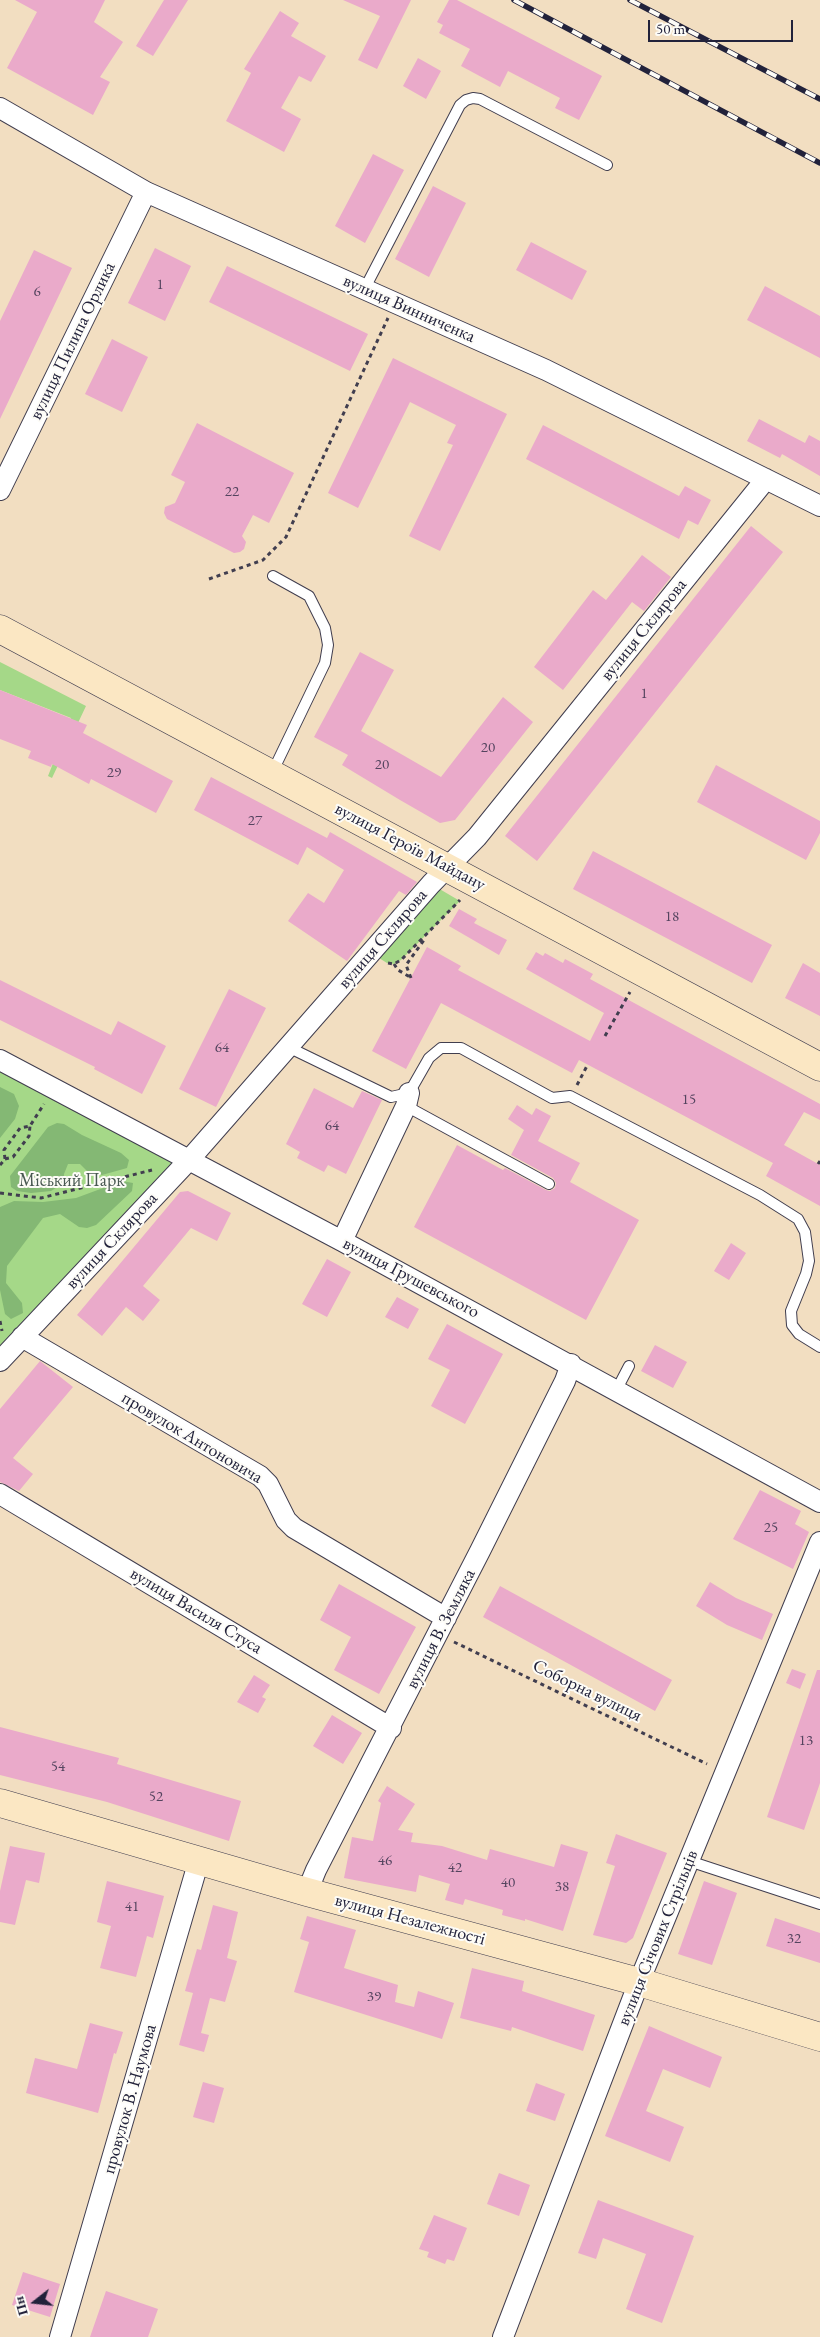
<!DOCTYPE html>
<meta charset="utf-8">
<style>
body{margin:0}
#map{position:relative;width:820px;height:2337px;overflow:hidden;background:#f2dec1;font-family:"EB Garamond",serif}
canvas{display:block}
.north{position:absolute;left:10px;top:2277px;width:50px;height:50px;-webkit-text-stroke:4px #fdfcf7;paint-order:stroke;rotate:254deg;font-size:14px;font-weight:700;line-height:20px;text-align:center;color:#22223b}
.north::after{content:'';display:block;margin:auto;width:18px;height:22px;background:#22223b;clip-path:polygon(50% 0,100% 100%,50% 72%,0 100%)}
.scale{position:absolute;left:648px;top:20px;width:145px;height:22px;box-sizing:border-box;border:2px solid #22223b;border-top:0;padding-left:6px;font-size:15px;line-height:18px;white-space:nowrap;color:#22223b;-webkit-text-stroke:4px #fdfcf7;paint-order:stroke}
</style>
<div id="map">
<canvas width="820" height="2337"></canvas>
<div class="north">Пн</div>
<div class="scale">50 m</div>
</div>
<script>
const c = document.querySelector('canvas').getContext('2d');
c.lineJoin = 'round';
function paint(path, color) {
  c.fillStyle = color;
  c.fill(path, 'evenodd');
}
function toPath(rows) {
  const path = new Path2D();
  for (const r of rows) {
    path.moveTo(r[0], r[1]);
    for (let i = 2; i < r.length; i += 2) path.lineTo(r[i], r[i + 1]);
  }
  return path;
}
function trace(path, color, width, dash) {
  c.strokeStyle = color;
  c.lineWidth = width;
  c.lineCap = dash ? 'butt' : 'round';
  c.setLineDash(dash || []);
  c.stroke(path);
}
function drawText(font, color, halo, rows, align = 'center') {
  c.font = font + ' "EB Garamond",serif';
  c.lineWidth = 4;
  c.setLineDash([]);
  c.textBaseline = 'middle';
  c.strokeStyle = halo;
  c.fillStyle = color;
  for (const [text, x, y, turn = 0] of rows) {
    c.save();
    c.translate(x, y);
    c.rotate((+turn || 0) * Math.PI / 180);
    c.textAlign = isNaN(turn) ? turn : align;
    if (halo) c.strokeText(text, 0, 0);
    c.fillText(text, 0, 0);
    c.restore();
  }
}
paint(toPath([
 [0,662,86,706,52,778,48,776,71,718,0,690],
 [431,884,460,901,401,960,394,964,387,963,371,953],
 [0,1061,189,1160,0,1364]
]), '#a5d888');
paint(toPath([
 [0,1087,14,1094,19,1106,15,1119,0,1138],
 [57,1123,64,1124,82,1135,121,1153,129,1160,127,1168,102,1175,88,1172,80,1164,68,1164,64,1174,64,1183,51,1191,31,1193,17,1191,11,1187,10,1176,48,1127],
 [122,1181,133,1183,132,1191,96,1225,87,1228,79,1227,60,1214,43,1218,7,1266,6,1283,22,1303,23,1313,11,1319,5,1314,0,1290,0,1207,14,1201,43,1202,76,1198]
]), '#84b874');
paint(toPath([
 [15,0,105,0,94,22,123,42,100,77,110,82,93,115,7,68,37,12],
 [164,0,188,0,153,56,136,46],
 [343,0,411,0,377,69,358,60,380,16],
 [449,0,457,0,602,76,579,120,555,108,560,98,508,71,500,87,461,66,470,49,439,33,443,25,437,22],
 [280,11,299,23,291,36,326,56,311,82,299,76,281,108,301,119,284,152,226,121,251,73,244,69],
 [418,58,441,71,426,99,403,86],
 [373,154,404,170,365,243,335,226],
 [433,186,466,203,429,277,395,259],
 [531,242,587,271,572,300,516,270],
 [155,248,191,266,165,321,128,303],
 [34,250,72,268,0,419,0,321],
 [227,266,368,334,350,371,209,302],
 [765,286,820,316,820,358,747,320],
 [112,339,148,357,122,412,85,394],
 [393,358,507,414,440,551,409,536,453,445,447,443,456,425,410,402,358,508,328,493],
 [759,419,805,443,809,435,820,441,820,476,782,454,780,458,747,441],
 [197,423,294,473,269,523,253,515,242,536,246,542,244,549,240,552,234,553,167,519,164,513,165,507,175,503,185,482,171,475],
 [543,425,679,496,685,486,711,500,698,525,688,520,679,539,526,459],
 [751,526,783,552,537,861,505,836],
 [642,555,671,577,644,611,632,602,563,690,534,667,593,590,606,600],
 [360,652,394,670,361,731,441,777,503,697,533,722,455,820,440,823,400,800,342,765,348,755,314,737],
 [0,690,87,725,83,733,173,781,156,813,91,779,89,784,52,764,51,767,28,758,31,751,0,739],
 [716,765,820,821,820,833,806,860,697,802],
 [211,777,327,838,330,832,417,882,406,895,399,891,347,961,288,921,308,893,324,903,344,870,307,847,298,865,194,810],
 [593,851,772,945,752,983,573,889],
 [459,909,477,919,474,923,507,940,499,955,449,926],
 [427,947,461,966,458,970,590,1041,604,1013,526,969,536,952,543,956,545,953,563,963,565,959,593,974,590,979,820,1104,820,1120,804,1112,784,1145,820,1165,820,1206,766,1176,773,1163,579,1060,572,1073,441,1003,406,1069,372,1051],
 [803,963,820,973,820,1016,785,998],
 [0,980,111,1035,118,1021,166,1046,142,1094,94,1069,95,1067,0,1020],
 [229,989,266,1008,216,1107,179,1089],
 [314,1088,353,1108,362,1091,382,1100,346,1174,328,1165,324,1172,297,1158,300,1152,286,1144],
 [517,1105,532,1115,536,1108,551,1116,538,1141,580,1163,570,1182,639,1220,586,1320,414,1227,457,1145,503,1170,505,1168,546,1190,550,1191,555,1188,556,1183,553,1178,511,1155,524,1130,508,1119],
 [188,1191,231,1213,217,1241,191,1228,143,1286,160,1300,143,1321,126,1307,102,1336,77,1315,180,1192],
 [731,1243,746,1253,729,1280,714,1271],
 [327,1259,351,1272,327,1317,302,1304],
 [397,1297,419,1309,408,1329,385,1317],
 [447,1324,503,1354,465,1424,431,1406,450,1370,428,1359],
 [655,1345,687,1362,673,1388,641,1371],
 [40,1361,73,1387,13,1458,33,1474,19,1491,0,1482,0,1409],
 [760,1490,801,1511,795,1524,809,1532,793,1569,733,1539],
 [710,1582,736,1598,773,1614,762,1640,727,1625,696,1606],
 [339,1584,416,1627,379,1694,334,1670,351,1637,320,1620],
 [500,1586,672,1680,655,1711,483,1617],
 [792,1669,806,1674,800,1689,786,1683],
 [817,1670,820,1670,820,1783,804,1830,767,1817],
 [254,1675,270,1685,262,1697,266,1699,258,1713,237,1702],
 [332,1715,362,1733,343,1764,313,1746],
 [0,1727,119,1758,117,1764,241,1801,229,1841,107,1802,0,1775],
 [387,1786,415,1804,398,1830,413,1833,411,1842,442,1846,487,1860,490,1849,554,1867,561,1844,588,1852,563,1931,525,1919,525,1921,502,1915,503,1910,465,1899,463,1905,445,1900,450,1884,419,1875,416,1892,344,1878,352,1837,373,1841,381,1803,378,1801],
 [616,1834,667,1853,633,1938,626,1943,593,1935,615,1866,606,1863],
 [10,1846,45,1853,39,1883,26,1880,15,1925,0,1922,0,1891],
 [107,1881,164,1896,153,1938,147,1936,136,1977,100,1968,111,1926,97,1922],
 [704,1881,737,1893,712,1965,678,1954],
 [213,1905,238,1912,227,1958,237,1961,225,2002,210,1998,201,2033,209,2035,204,2052,179,2045,193,1993,185,1991,197,1949,201,1950],
 [307,1916,356,1930,344,1968,398,1985,395,2002,414,2007,418,1991,454,2003,442,2039,294,1992,309,1942,300,1939],
 [775,1918,820,1933,820,1963,766,1946],
 [472,1968,524,1981,522,1991,595,2015,583,2051,512,2027,511,2031,460,2018],
 [90,2023,123,2032,116,2054,114,2053,98,2113,26,2093,35,2058,77,2069],
 [649,2026,722,2057,710,2088,663,2069,646,2111,684,2127,670,2162,605,2136],
 [203,2082,224,2088,214,2123,193,2117],
 [536,2083,565,2094,555,2121,526,2111],
 [499,2173,530,2185,519,2216,487,2204],
 [598,2200,694,2236,662,2323,626,2309,646,2254,603,2238,596,2259,578,2253],
 [434,2215,467,2228,454,2261,447,2259,445,2264,427,2257,429,2252,419,2249],
 [23,2272,60,2284,50,2317,12,2305],
 [106,2291,158,2309,148,2337,90,2337]
]), '#eaaaca');
const lane = toPath([
 [365,288,460,105,466,100,473,98,480,99,607,165],
 [272,773,325,663,328,645,325,628,309,596,273,576],
 [288,1047,391,1097,409,1093,429,1058,441,1048,461,1048,552,1098,570,1096,760,1195,798,1219,805,1232,809,1261,806,1274,791,1311,792,1325,799,1334,820,1347],
 [406,1106,549,1184],
 [617,1389,629,1366],
 [689,1861,820,1904]
]);
const street = toPath([
 [0,108,146,192,546,370,820,506],
 [0,490,146,192],
 [0,1060,342,1241,820,1502],
 [342,1241,406,1106,409,1093],
 [22,1337,260,1476,268,1484,286,1520,294,1528,446,1618],
 [0,1361,189,1160,431,884,477,837,766,479],
 [0,1494,391,1728],
 [307,1892,316,1870,480,1551,565,1381,571,1364],
 [60,2337,199,1860],
 [503,2337,639,1982,820,1542]
]);
const secondary = toPath([
 [0,629,820,1067],
 [0,1803,307,1892,639,1982,820,2037]
]);
trace(lane, '#413e4f', 12);
trace(street, '#413e4f', 22);
trace(secondary, '#413e4f', 29);
trace(toPath([
 [209,579,263,560,286,537,388,318],
 [388,963,394,964,401,960,460,900],
 [394,964,398,970,410,977],
 [411,978,406,965,424,940],
 [605,1036,630,992],
 [577,1085,588,1064],
 [5,1159,13,1157,29,1136,30,1126],
 [818,1164,820,1161],
 [0,1165,5,1159,4,1150,20,1128,30,1126,44,1104],
 [0,1193,41,1198,152,1170],
 [0,1321,2,1331],
 [454,1642,707,1764]
]), '#413e4f', 3, [4, 4]);
trace(lane, '#fff', 10);
trace(street, '#fff', 20);
trace(secondary, '#fbe7c3', 28);
const rail = toPath([
 [514,0,820,163],
 [630,0,820,99]
]);
trace(rail, '#22223b', 5.5);
trace(rail, '#fdfcf7', 4, [11]);
drawText('15px', '#54445f', null, [
 ["1",160,285],
 ["6",37,292],
 ["22",232,492],
 ["1",644,694],
 ["20",488,748],
 ["20",382,765],
 ["29",114,773],
 ["27",255,821],
 ["18",672,917],
 ["64",222,1048],
 ["15",689,1100],
 ["64",332,1126],
 ["25",771,1528],
 ["13",806,1741],
 ["54",58,1767],
 ["52",156,1797],
 ["46",385,1861],
 ["42",455,1868],
 ["40",508,1883],
 ["38",562,1887],
 ["41",132,1907],
 ["32",794,1939],
 ["39",374,1997]
]);
drawText('18px', '#22223b', '#fdfcf7', [
 ["вулиця Винниченка",409,309,24],
 ["вулиця Пилипа Орлика",73,341,-64],
 ["вулиця Склярова",644,630,-51],
 ["вулиця Героїв Майдану",410,847,28],
 ["вулиця Склярова",383,939,-49],
 ["вулиця Склярова",112,1241,-47],
 ["вулиця Грушевського",411,1278,28],
 ["провулок Антоновича",192,1438,31],
 ["вулиця Василя Стуса",196,1611,31],
 ["вулиця В. Земляка",441,1629,-63],
 ["Соборна вулиця",587,1691,26],
 ["вулиця Незалежності",410,1920,15],
 ["вулиця Січових Стрільців",658,1938,-68],
 ["провулок В. Наумова",130,2099,-74]
]);
drawText('18px', '#495952', '#fdfcf7', [
 ["Міський Парк",72,1181]
]);
</script>
